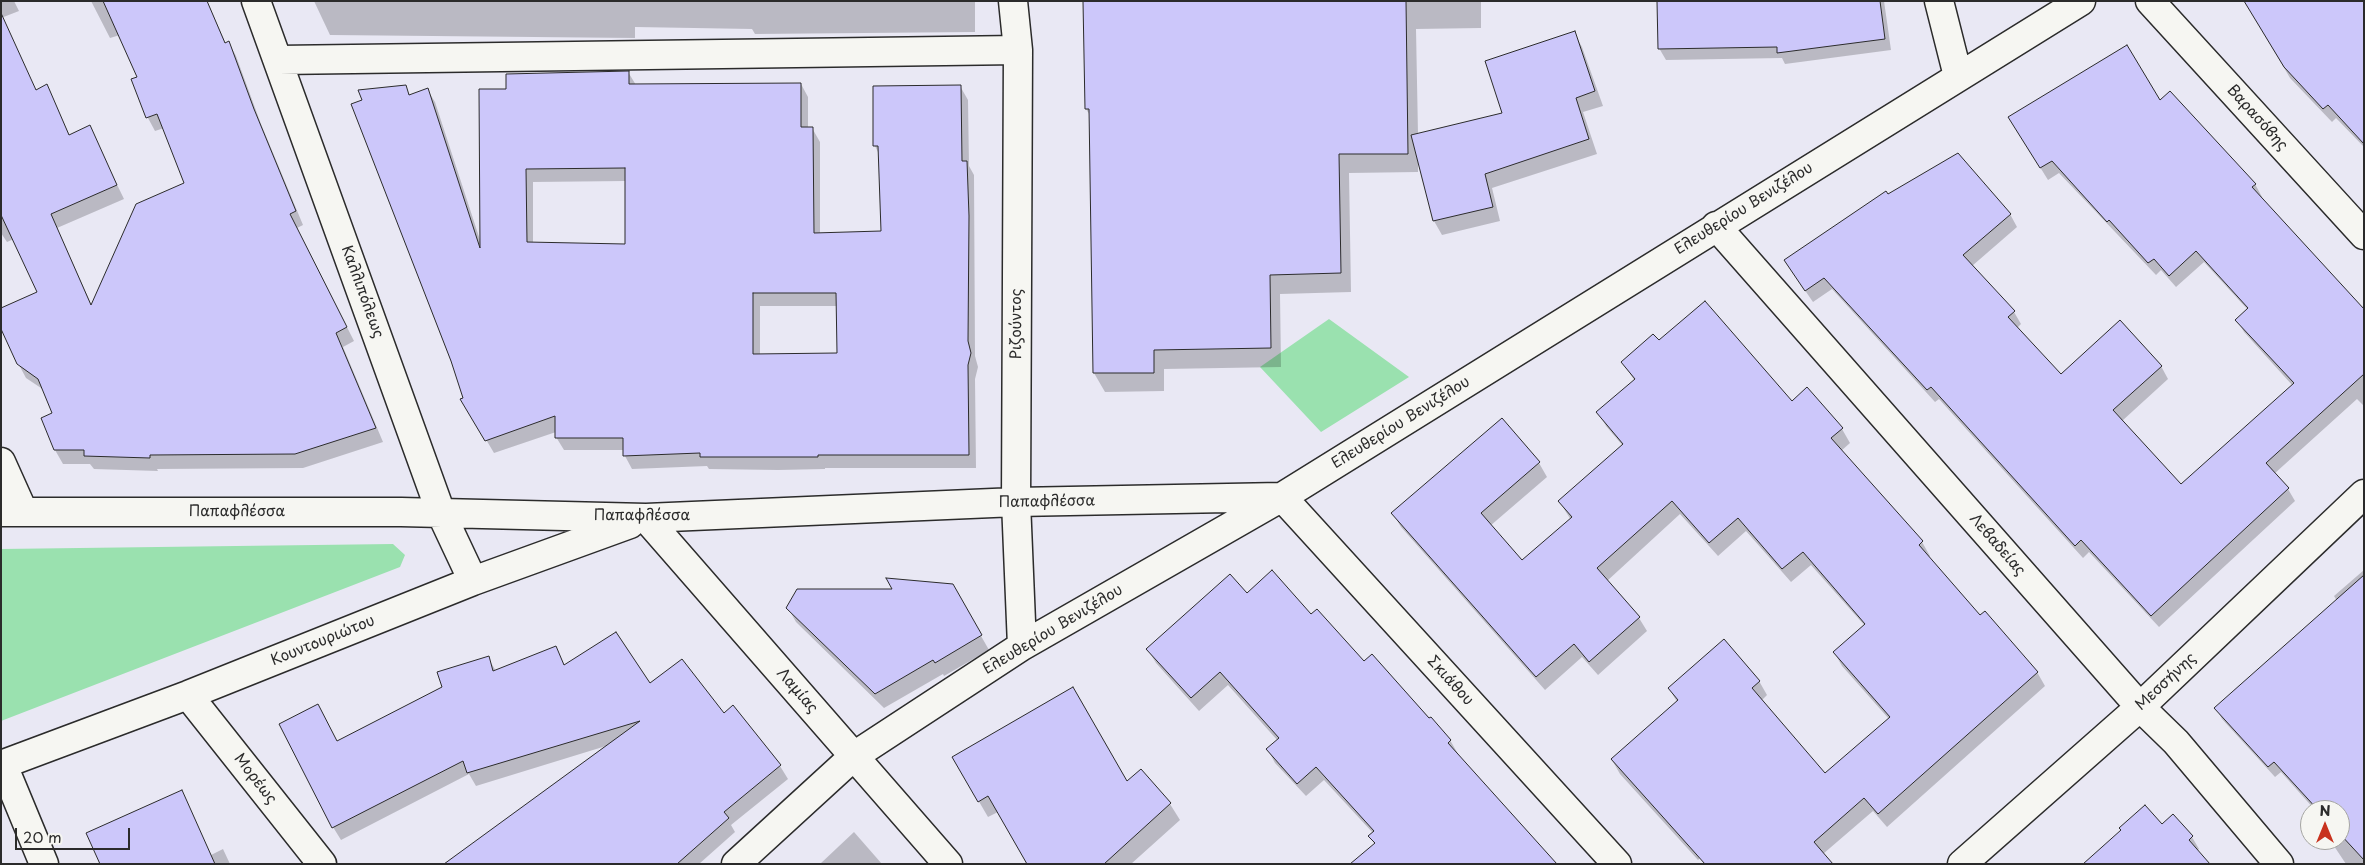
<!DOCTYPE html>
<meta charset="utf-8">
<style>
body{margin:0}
#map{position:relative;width:2365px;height:865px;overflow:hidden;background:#e9e8f4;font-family:"Playpen Sans",sans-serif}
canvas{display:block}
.frame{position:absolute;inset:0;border:2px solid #2b2b2b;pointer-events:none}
.north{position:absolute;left:2300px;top:800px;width:50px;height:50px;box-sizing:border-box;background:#f6f6f2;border:1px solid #a5a5a2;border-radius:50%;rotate:0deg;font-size:14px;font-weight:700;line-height:20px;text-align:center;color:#2b2b2b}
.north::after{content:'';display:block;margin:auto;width:18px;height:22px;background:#c8321e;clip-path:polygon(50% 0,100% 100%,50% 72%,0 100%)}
.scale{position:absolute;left:15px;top:828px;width:115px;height:22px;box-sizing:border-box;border:2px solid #2b2b2b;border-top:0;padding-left:6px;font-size:15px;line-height:18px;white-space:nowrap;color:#2b2b2b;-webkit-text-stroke:4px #f6f6f2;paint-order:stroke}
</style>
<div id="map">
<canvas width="2365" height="865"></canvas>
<div class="frame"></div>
<div class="north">N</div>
<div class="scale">20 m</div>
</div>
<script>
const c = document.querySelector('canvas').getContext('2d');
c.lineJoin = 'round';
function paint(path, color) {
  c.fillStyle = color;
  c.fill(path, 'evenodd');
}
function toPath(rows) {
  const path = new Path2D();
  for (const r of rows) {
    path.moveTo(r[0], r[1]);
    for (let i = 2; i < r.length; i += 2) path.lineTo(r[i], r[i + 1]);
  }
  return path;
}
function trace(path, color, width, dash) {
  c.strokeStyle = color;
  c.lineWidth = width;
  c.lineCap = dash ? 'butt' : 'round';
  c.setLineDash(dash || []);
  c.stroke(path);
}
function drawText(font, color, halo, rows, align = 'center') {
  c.font = font + ' "Playpen Sans",sans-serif';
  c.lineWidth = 5;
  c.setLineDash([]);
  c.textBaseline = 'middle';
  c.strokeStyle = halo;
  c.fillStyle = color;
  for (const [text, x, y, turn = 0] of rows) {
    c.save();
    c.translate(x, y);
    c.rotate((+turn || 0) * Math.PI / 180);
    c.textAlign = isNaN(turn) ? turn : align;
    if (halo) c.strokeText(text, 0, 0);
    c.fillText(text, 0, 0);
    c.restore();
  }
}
paint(toPath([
 [1329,319,1409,377,1321,432,1260,367],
 [393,544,405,555,400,567,1,721,1,549]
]), '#9ae1af');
paint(toPath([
 [1,1,14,1,19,11,1,18],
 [91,1,207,1,226,44,229,43,236,56,261,124,303,225,297,228,354,341,343,347,383,442,303,468,157,469,158,471,94,469,90,464,63,464,55,450,54,413,44,390,26,378,18,363,39,293,14,239,7,242,1,233,1,66,20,57,36,91,46,86,70,136,89,127,124,199,57,228,92,306,186,184,164,128,155,131,148,118,133,79,139,77,120,35,110,38],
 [314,1,975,1,975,32,755,34,752,29,635,27,635,38,330,35],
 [1085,1,1481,1,1481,28,1416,29,1418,134,1503,114,1574,33,1582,47,1603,106,1583,112,1597,154,1492,188,1500,221,1442,235,1434,221,1418,162,1418,172,1349,173,1351,292,1280,294,1281,367,1164,369,1164,391,1105,392,1094,373,1091,117,1086,109],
 [1661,1,1884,1,1891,50,1785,64,1782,58,1666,60,1659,48],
 [2245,1,2364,1,2364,147,2336,118,2332,122,2290,78],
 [628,72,636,85,801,84,808,97,808,128,812,128,820,142,820,234,882,232,879,154,875,146,960,86,968,100,969,166,974,175,975,356,978,367,975,379,976,468,825,468,825,469,778,470,709,469,707,466,632,469,625,456,624,450,564,450,556,437,556,432,494,453,462,399,465,398,353,105,405,86,410,95,427,89,435,102,481,243,507,90],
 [626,181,626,245,533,244,533,182],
 [760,306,837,306,838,354,760,355],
 [2160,102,2255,184,2262,197,2261,198,2364,310,2364,406,2357,399,2274,474,2288,489,2295,501,2159,627,2089,552,2083,558,1939,399,1935,402,1832,289,1813,302,1793,273,1888,196,2010,214,2017,227,1972,266,2014,312,2021,324,2017,328,2061,376,2161,366,2168,379,2122,421,2181,485,2293,386,2244,332,2237,320,2248,310,2204,262,2176,287,2161,270,2156,275,2059,173,2048,180,2017,130],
 [1659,342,1792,402,1842,429,1850,443,1841,451,1922,542,1930,556,1929,557,1980,617,2037,672,2045,686,1887,827,1873,811,1823,854,1704,854,1698,860,1620,774,1612,760,1677,702,1669,688,1759,681,1767,695,1761,701,1824,775,1889,719,1842,666,1834,652,1865,626,1811,565,1791,582,1746,531,1718,556,1680,514,1607,581,1639,618,1647,631,1598,675,1582,657,1545,690,1401,527,1393,514,1502,420,1539,463,1547,477,1490,526,1522,562,1571,520,1559,501,1623,446,1606,426,1598,412,1635,381,1622,362],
 [2364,570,2364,864,2346,864,2334,846,2341,839,2340,810,2315,810,2281,772,2275,777,2222,719,2216,708,2337,601,2334,596],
 [952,585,989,650,944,676,943,674,884,708,796,622,788,608],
 [1247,595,1311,616,1364,663,1372,656,1450,740,1458,754,1375,845,1370,836,1373,833,1324,780,1306,796,1275,763,1268,750,1278,741,1228,685,1199,711,1156,663,1148,650],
 [556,648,565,666,650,685,723,715,733,707,780,766,788,779,731,825,735,832,699,864,446,864,606,746,476,786,469,774,341,840,333,827,337,742,443,688,488,658,496,671],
 [953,757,1127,783,1141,771,1170,804,1180,820,1131,864,1028,864,998,812,988,817],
 [182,792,211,855,223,849,230,864,101,864],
 [2162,826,2192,837,2199,849,2197,851],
 [854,832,882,864,820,864]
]), '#0003');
const building = toPath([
 [103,1,207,1,225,43,229,41,254,109,296,211,290,214,347,327,336,333,376,428,295,454,150,455,150,458,84,456,84,450,54,450,41,418,52,413,38,379,17,364,1,329,1,308,37,292,1,215,1,13,36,90,47,84,69,135,90,125,117,185,51,214,91,305,136,204,184,183,157,114,146,118,131,79,137,77,103,1],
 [1083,1,1406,1,1408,154,1339,154,1341,273,1270,275,1271,348,1154,350,1154,373,1093,373,1089,109,1085,109,1083,1],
 [1657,1,1880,1,1885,39,1777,53,1777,47,1658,49,1657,1],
 [2244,1,2364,1,2364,144,2328,105,2323,109,2284,67,2244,1],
 [1575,31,1595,91,1576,98,1589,139,1485,174,1493,207,1433,221,1411,135,1502,113,1485,61,1575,31],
 [2127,45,2160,100,2170,91,2256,184,2252,187,2364,309,2364,374,2266,463,2289,488,2151,616,2081,540,2075,546,1931,387,1927,390,1824,278,1805,291,1784,260,1886,191,1888,194,1958,153,2011,214,1963,255,2015,311,2008,317,2061,374,2120,320,2162,366,2113,410,2181,484,2294,383,2235,320,2248,308,2196,251,2169,276,2154,259,2148,263,2109,220,2107,222,2052,161,2040,168,2008,117,2127,45],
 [629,71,629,84,801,83,801,127,813,127,814,233,881,231,878,146,873,146,873,86,961,85,962,161,967,161,969,216,968,341,971,353,968,365,969,455,818,455,818,457,700,457,700,453,623,456,623,438,555,438,555,416,485,441,460,399,463,398,451,361,351,104,362,100,358,90,406,85,409,95,428,88,480,248,479,89,506,89,506,74,629,71],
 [625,168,625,244,527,242,526,169,625,168],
 [753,293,836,293,837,353,753,354,753,293],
 [1705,301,1792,401,1807,387,1843,428,1831,438,1923,541,1919,545,1980,615,1985,611,2038,672,1878,814,1864,798,1814,842,1833,864,1705,864,1611,759,1678,700,1668,688,1724,639,1760,681,1752,688,1825,773,1890,717,1833,652,1865,624,1803,552,1782,569,1738,518,1709,543,1672,501,1597,568,1640,617,1589,662,1574,644,1536,677,1391,513,1502,418,1540,462,1481,513,1522,560,1572,517,1558,501,1623,444,1596,412,1635,379,1621,362,1653,334,1659,340,1705,301],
 [1272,570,1311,614,1317,609,1364,661,1372,654,1429,718,1431,717,1451,740,1448,743,1557,864,1350,864,1375,843,1368,836,1374,831,1316,767,1297,784,1266,749,1279,738,1220,672,1191,698,1146,649,1230,574,1247,593,1272,570],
 [2364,575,2364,860,2340,834,2340,810,2318,810,2274,762,2268,767,2214,708,2364,575],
 [886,578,953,584,982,635,935,663,933,660,875,694,786,608,797,589,892,589,886,578],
 [616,632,650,683,682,659,724,713,733,705,781,765,724,812,729,818,677,864,444,864,640,721,467,773,463,761,332,828,279,724,318,704,337,741,442,687,437,672,489,656,493,671,556,646,564,665,616,632],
 [1073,687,1127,781,1141,769,1171,803,1104,864,1027,864,988,796,978,802,952,757,1073,687],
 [182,790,215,864,100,864,86,833,182,790],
 [2145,805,2162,824,2173,814,2193,836,2189,840,2210,864,2083,864,2121,830,2119,828,2145,805]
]);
paint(building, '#ccc7fa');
trace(building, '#2b2b2b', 1);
const minor = toPath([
 [256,1,441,513,473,581],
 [1013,1,1018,50,1016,502,1022,646],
 [1939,1,1958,76],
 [2150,1,2364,235],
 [279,60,1018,50],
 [1716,226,2140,707,2176,742,2279,864],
 [1,462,23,511],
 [1282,497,1617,864],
 [1,512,401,512,646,518,1016,502,1281,497],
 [646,518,948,864],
 [188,695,322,864],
 [1,765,188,695,473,581,630,524],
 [3,765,44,864],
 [736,864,854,756,1022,646,1282,497,2081,1],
 [1962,864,2140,707,2364,494]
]);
trace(minor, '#2b2b2b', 31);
trace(minor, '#f6f6f2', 28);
drawText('15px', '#2b2b2b', '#f6f6f2', [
 ["Βαρασόβης",2257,118,48],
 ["Ελευθερίου Βενιζέλου",1744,209,-32],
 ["Καλλιπόλεως",362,292,70],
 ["Ριζούντος",1017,324,-90],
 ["Ελευθερίου Βενιζέλου",1401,423,-32],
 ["Παπαφλέσσα",1047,502,-1],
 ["Παπαφλέσσα",237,512],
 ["Παπαφλέσσα",642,516],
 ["Λεβαδείας",1997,545,49],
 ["Ελευθερίου Βενιζέλου",1053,630,-31],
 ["Κουντουριώτου",323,641,-22],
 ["Σκιάθου",1450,681,48],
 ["Μεσσήνης",2166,682,-43],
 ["Λαμίας",797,691,49],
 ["Μορέως",255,779,52]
]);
</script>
